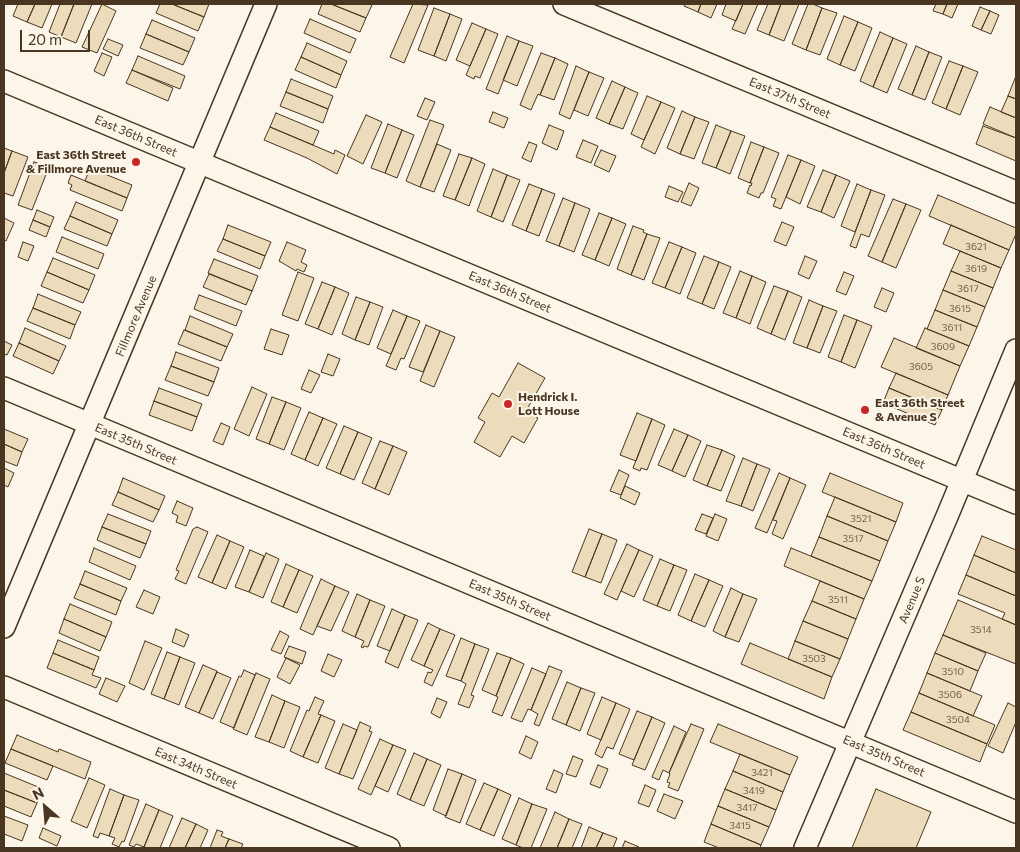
<!DOCTYPE html>
<style>
body{margin:0}
#map{position:relative;width:1020px;height:852px;overflow:hidden;background:#fbf6e9;font-family:Commissioner,sans-serif}
canvas{display:block}
.frame{position:absolute;inset:0;border:5px solid #4a3520;pointer-events:none}
.north{position:absolute;left:20px;top:782px;width:50px;height:50px;-webkit-text-stroke:4px #fbf6e9;paint-order:stroke;rotate:333deg;font-size:14px;font-weight:700;line-height:20px;text-align:center;color:#4a3520}
.north::after{content:'';display:block;margin:auto;width:18px;height:22px;background:#4a3520;clip-path:polygon(50% 0,100% 100%,50% 72%,0 100%)}
.scale{position:absolute;left:20px;top:30px;width:70px;height:22px;box-sizing:border-box;border:2px solid #4a3520;border-top:0;padding-left:6px;font-size:15px;line-height:18px;white-space:nowrap;color:#4a3520;-webkit-text-stroke:4px #fbf6e9;paint-order:stroke}
</style>
<div id="map">
<canvas width="1020" height="852"></canvas>
<div class="frame"></div>
<div class="north">N</div>
<div class="scale">20 m</div>
</div>
<script>
const c = document.querySelector('canvas').getContext('2d');
c.lineJoin = 'round';
function paint(path, color) {
  c.fillStyle = color;
  c.fill(path, 'evenodd');
}
function toPath(rows) {
  const path = new Path2D();
  for (const r of rows) {
    path.moveTo(r[0], r[1]);
    for (let i = 2; i < r.length; i += 2) path.lineTo(r[i], r[i + 1]);
  }
  return path;
}
function trace(path, color, width, dash) {
  c.strokeStyle = color;
  c.lineWidth = width;
  c.lineCap = dash ? 'butt' : 'round';
  c.setLineDash(dash || []);
  c.stroke(path);
}
function drawText(font, color, halo, rows, align = 'center') {
  c.font = font + ' Commissioner,sans-serif';
  c.lineWidth = 4;
  c.setLineDash([]);
  c.textBaseline = 'middle';
  c.strokeStyle = halo;
  c.fillStyle = color;
  for (const [text, x, y, turn = 0] of rows) {
    c.save();
    c.translate(x, y);
    c.rotate((+turn || 0) * Math.PI / 180);
    c.textAlign = isNaN(turn) ? turn : align;
    if (halo) c.strokeText(text, 0, 0);
    c.fillText(text, 0, 0);
    c.restore();
  }
}
const building = toPath([
 [18,4,35,4,27,22,13,16,18,4],
 [35,4,52,4,42,28,27,22,35,4],
 [60,4,74,4,61,37,49,32,60,4],
 [74,4,92,4,76,43,61,37,74,4],
 [102,4,116,11,97,53,82,47,102,4],
 [160,4,172,4,204,17,198,31,156,13,160,4],
 [172,4,209,4,204,17,172,4],
 [322,4,331,4,366,18,360,32,318,14,322,4],
 [331,4,370,4,372,5,366,18,331,4],
 [413,4,428,5,404,63,390,57,413,4],
 [685,4,701,4,698,12,684,6,685,4],
 [701,4,717,4,711,18,698,12,701,4],
 [726,4,743,4,736,21,722,15,726,4],
 [743,4,758,4,745,34,732,29,743,4],
 [768,4,781,4,769,35,757,30,768,4],
 [781,4,799,4,784,41,769,35,781,4],
 [808,4,813,4,822,8,806,50,792,44,808,4],
 [936,4,947,4,943,14,933,11,936,4],
 [947,4,958,4,952,18,943,14,947,4],
 [980,7,990,11,981,30,972,26,980,7],
 [434,8,450,14,434,56,418,50,434,8],
 [822,8,837,13,820,55,806,50,822,8],
 [990,11,999,15,991,34,981,30,990,11],
 [450,14,462,19,446,61,434,56,450,14],
 [844,16,858,22,840,65,827,59,844,16],
 [310,19,356,39,350,53,304,33,310,19],
 [152,20,195,38,189,52,146,34,152,20],
 [858,22,872,28,855,71,840,65,858,22],
 [472,23,486,29,470,66,456,60,472,23],
 [486,29,498,34,480,78,475,76,474,79,466,75,486,29],
 [880,32,893,38,873,87,860,81,880,32],
 [146,34,189,52,183,65,140,48,146,34],
 [507,36,519,41,498,94,486,89,507,36],
 [893,38,907,44,887,93,873,87,893,38],
 [108,39,123,45,118,56,103,49,108,39],
 [519,41,533,46,517,86,503,80,519,41],
 [307,43,347,61,341,75,301,57,307,43],
 [916,46,929,52,912,95,898,89,916,46],
 [929,52,942,57,925,100,912,95,929,52],
 [102,53,112,57,104,76,94,71,102,53],
 [541,53,555,58,540,95,538,94,531,110,520,105,541,53],
 [138,56,185,76,180,89,132,70,138,56],
 [301,57,341,75,336,88,295,70,301,57],
 [555,58,568,64,554,100,540,95,555,58],
 [949,61,963,66,946,109,932,103,949,61],
 [576,66,589,72,570,119,559,114,576,66],
 [963,66,978,72,960,115,946,109,963,66],
 [132,70,173,88,168,101,126,83,132,70],
 [589,72,604,78,588,116,574,110,589,72],
 [1016,76,1016,99,1008,96,1016,76],
 [291,79,333,96,328,109,286,92,291,79],
 [612,81,625,87,609,124,596,118,612,81],
 [625,87,638,93,623,129,609,124,625,87],
 [286,92,328,109,323,123,280,106,286,92],
 [647,96,661,102,644,140,631,134,647,96],
 [1008,96,1016,99,1016,118,1001,112,1008,96],
 [425,98,435,102,427,120,417,116,425,98],
 [661,102,675,108,655,154,641,147,661,102],
 [990,107,1016,118,1016,138,983,124,990,107],
 [682,111,695,117,680,154,667,148,682,111],
 [493,112,508,118,504,128,489,122,493,112],
 [276,113,319,131,313,145,270,127,276,113],
 [366,115,382,122,363,164,347,156,366,115],
 [695,117,709,122,694,159,680,154,695,117],
 [430,120,444,125,420,187,406,181,430,120],
 [388,124,402,130,385,173,371,168,388,124],
 [549,125,564,131,557,150,542,143,549,125],
 [716,125,731,131,716,168,702,163,716,125],
 [983,126,1016,138,1016,161,976,144,983,126],
 [270,127,334,154,335,150,345,155,337,174,307,158,264,140,270,127],
 [402,130,414,135,397,178,385,173,402,130],
 [731,131,745,136,730,174,716,168,731,131],
 [583,140,598,146,591,163,576,157,583,140],
 [529,142,537,145,531,162,522,158,529,142],
 [751,142,764,147,750,183,738,178,751,142],
 [437,144,451,150,434,192,420,187,437,144],
 [764,147,779,153,763,193,761,193,759,198,747,193,750,185,751,186,752,183,750,183,764,147],
 [4,148,12,151,4,173,4,148],
 [601,150,616,156,609,172,594,165,601,150],
 [12,151,28,157,13,196,4,193,4,173,12,151],
 [459,154,472,158,455,200,443,196,459,154],
 [788,155,801,160,781,209,773,206,776,199,771,197,788,155],
 [472,158,485,164,469,206,455,200,472,158],
 [801,160,815,166,800,204,786,197,801,160],
 [34,162,49,167,32,210,18,205,34,162],
 [90,168,132,185,127,198,85,181,90,168],
 [493,169,507,175,491,217,477,211,493,169],
 [823,170,836,175,821,212,807,207,823,170],
 [71,175,127,198,122,211,70,190,72,185,68,183,71,175],
 [507,175,520,180,503,222,491,217,507,175],
 [836,175,850,181,834,218,821,212,836,175],
 [689,183,699,188,691,206,681,202,689,183],
 [529,184,542,189,526,231,512,225,529,184],
 [857,184,871,190,855,232,841,226,857,184],
 [669,186,683,192,678,202,665,197,669,186],
 [542,189,555,194,539,236,526,231,542,189],
 [871,190,885,195,869,237,861,234,856,248,850,246,871,190],
 [938,195,1016,228,1016,234,1009,250,929,216,938,195],
 [563,198,575,203,559,246,546,241,563,198],
 [893,199,906,204,882,262,868,256,893,199],
 [76,202,118,220,112,234,70,216,76,202],
 [575,203,590,209,574,252,559,246,575,203],
 [906,204,921,210,896,268,882,262,906,204],
 [37,210,54,217,50,227,33,220,37,210],
 [599,213,612,218,595,260,582,255,599,213],
 [70,216,112,234,107,246,64,229,70,216],
 [4,218,14,223,6,241,4,240,4,218],
 [612,218,626,224,609,266,595,260,612,218],
 [33,220,50,227,46,237,29,230,33,220],
 [782,222,794,227,786,246,774,241,782,222],
 [228,225,271,242,265,256,223,239,228,225],
 [951,225,1009,250,1001,268,943,244,951,225],
 [633,226,644,230,643,232,647,234,631,275,617,269,633,226],
 [647,234,660,238,644,280,631,275,647,234],
 [62,237,104,254,98,269,56,252,62,237],
 [223,239,265,256,260,269,217,251,223,239],
 [23,242,34,246,28,261,18,257,23,242],
 [287,242,306,250,301,262,307,265,304,272,297,269,296,271,279,261,287,242],
 [669,242,682,247,665,288,652,283,669,242],
 [682,247,696,253,680,294,665,288,682,247],
 [960,251,1001,268,993,288,951,271,960,251],
 [704,256,719,262,702,304,687,298,704,256],
 [805,256,817,261,809,279,798,274,805,256],
 [53,258,95,275,89,290,47,272,53,258],
 [214,259,258,276,252,291,208,273,214,259],
 [719,262,731,267,714,309,702,304,719,262],
 [740,271,752,276,736,318,723,313,740,271],
 [951,271,993,288,985,307,943,290,951,271],
 [47,272,89,290,83,303,41,286,47,272],
 [298,272,314,278,298,321,282,315,298,272],
 [844,272,854,276,846,295,836,291,844,272],
 [209,274,252,291,246,305,203,287,209,274],
 [752,276,766,282,750,324,736,318,752,276],
 [322,282,335,287,318,329,305,324,322,282],
 [774,286,788,291,771,334,757,328,774,286],
 [335,287,349,293,332,335,318,329,335,287],
 [882,288,894,293,886,312,874,307,882,288],
 [943,290,985,307,977,327,935,310,943,290],
 [788,291,802,297,785,340,771,334,788,291],
 [38,294,81,312,75,325,33,308,38,294],
 [199,295,242,311,236,326,194,309,199,295],
 [356,297,370,302,355,340,342,334,356,297],
 [809,300,823,306,807,348,793,343,809,300],
 [370,302,383,307,369,345,355,340,370,302],
 [823,306,837,311,820,353,807,348,823,306],
 [33,308,75,325,70,339,27,321,33,308],
 [393,310,407,316,391,354,377,348,393,310],
 [935,310,977,327,969,346,927,329,935,310],
 [844,315,857,320,841,362,828,357,844,315],
 [190,316,233,334,227,347,185,330,190,316],
 [407,316,420,321,404,359,401,358,396,370,386,366,407,316],
 [857,320,872,326,855,368,841,362,857,320],
 [426,325,440,331,423,372,409,367,426,325],
 [25,328,66,346,59,361,19,343,25,328],
 [925,328,969,346,960,366,916,348,925,328],
 [271,329,289,335,282,355,264,349,271,329],
 [184,330,227,347,221,361,178,344,184,330],
 [440,331,455,337,434,387,420,381,440,331],
 [894,338,960,366,948,395,881,367,894,338],
 [4,341,12,345,7,355,4,354,4,341],
 [19,343,59,361,53,374,13,356,19,343],
 [176,352,219,368,214,382,171,366,176,352],
 [328,354,340,359,333,376,321,372,328,354],
 [518,363,545,378,526,411,538,418,524,443,512,436,500,457,474,442,485,422,478,418,492,393,499,397,518,363],
 [171,366,214,382,208,396,165,380,171,366],
 [309,370,320,375,311,393,301,389,309,370],
 [896,373,948,395,942,410,889,388,896,373],
 [252,387,267,394,249,436,234,429,252,387],
 [159,388,202,404,197,417,154,401,159,388],
 [889,388,942,410,935,425,883,403,889,388],
 [272,397,286,402,269,444,256,439,272,397],
 [154,401,197,417,192,431,149,415,154,401],
 [286,402,301,408,284,450,269,444,286,402],
 [309,412,323,418,305,460,291,454,309,412],
 [637,413,652,419,636,461,620,455,637,413],
 [323,418,337,424,318,466,305,460,323,418],
 [652,419,665,425,647,470,641,468,640,471,633,468,652,419],
 [221,423,230,427,223,445,213,441,221,423],
 [344,426,358,432,340,474,326,468,344,426],
 [4,429,28,439,22,452,4,444,4,429],
 [674,429,688,435,672,471,658,465,674,429],
 [358,432,372,438,354,480,340,474,358,432],
 [688,435,701,441,685,477,672,471,688,435],
 [380,441,393,446,375,489,362,483,380,441],
 [4,444,22,452,17,466,4,461,4,444],
 [707,445,722,450,707,486,693,480,707,445],
 [393,446,407,452,389,495,375,489,393,446],
 [722,450,735,456,721,491,707,486,722,450],
 [743,458,757,464,741,506,726,501,743,458],
 [757,464,770,469,753,511,741,506,757,464],
 [4,468,14,473,8,487,4,485,4,468],
 [619,470,629,475,621,495,610,491,619,470],
 [779,473,790,478,767,533,755,528,779,473],
 [830,473,903,503,896,522,822,492,830,473],
 [123,478,165,496,159,510,118,492,123,478],
 [790,478,806,485,783,539,772,534,777,521,773,520,790,478],
 [625,486,640,493,635,505,620,498,625,486],
 [118,492,159,510,153,522,112,505,118,492],
 [835,497,896,522,888,541,827,516,835,497],
 [177,501,193,508,186,526,176,522,178,516,172,513,177,501],
 [108,514,151,531,146,544,102,527,108,514],
 [702,514,713,518,706,534,695,530,702,514],
 [715,514,727,519,718,541,706,536,715,514],
 [827,516,888,541,880,561,819,537,827,516],
 [102,527,146,544,140,558,97,540,102,527],
 [197,527,208,532,186,584,175,579,179,571,176,570,193,529,197,527],
 [589,529,602,534,585,577,572,572,589,529],
 [602,534,617,540,601,583,585,577,602,534],
 [217,535,230,541,212,583,198,577,217,535],
 [982,536,1016,550,1016,573,974,555,982,536],
 [819,537,880,561,872,581,811,556,819,537],
 [230,541,244,547,226,589,212,583,230,541],
 [627,544,639,550,617,600,604,594,627,544],
 [94,548,136,566,130,580,89,562,94,548],
 [791,548,872,581,864,599,784,566,791,548],
 [250,550,264,556,249,592,235,587,250,550],
 [639,550,653,556,634,597,621,591,639,550],
 [266,553,279,559,263,598,249,592,266,553],
 [974,555,1016,573,1016,596,966,575,974,555],
 [660,559,674,565,657,606,643,600,660,559],
 [286,564,299,570,283,607,271,602,286,564],
 [674,565,687,570,670,611,657,606,674,565],
 [299,570,313,576,297,613,283,607,299,570],
 [85,571,127,588,121,601,80,584,85,571],
 [695,574,709,580,691,621,678,615,695,574],
 [966,575,1016,596,1016,625,1002,619,1005,613,958,594,966,575],
 [321,579,335,586,313,635,300,629,321,579],
 [709,580,723,586,705,627,691,621,709,580],
 [820,581,864,599,856,619,812,601,820,581],
 [80,584,121,601,116,615,74,598,80,584],
 [335,586,349,592,331,631,317,626,335,586],
 [731,588,743,594,725,637,713,631,731,588],
 [144,590,160,597,153,614,136,607,144,590],
 [357,594,370,600,355,637,342,631,357,594],
 [743,594,757,599,739,642,725,637,743,594],
 [370,600,385,606,368,647,364,646,363,648,361,647,364,641,355,637,370,600],
 [958,600,1016,625,1016,664,943,635,958,600],
 [812,601,856,619,848,639,803,621,812,601],
 [70,604,112,622,106,637,64,619,70,604],
 [392,609,405,615,390,651,377,646,392,609],
 [405,615,418,620,398,668,385,662,405,615],
 [64,619,106,637,100,651,59,633,64,619],
 [803,621,848,639,840,659,795,641,803,621],
 [428,623,440,629,424,666,411,660,428,623],
 [176,629,189,635,184,647,172,642,176,629],
 [440,629,455,635,432,686,424,682,428,672,431,673,433,670,424,666,440,629],
 [280,631,289,636,281,654,271,650,280,631],
 [943,635,986,653,978,671,935,653,943,635],
 [461,638,475,644,461,681,446,676,461,638],
 [58,640,99,657,94,670,53,653,58,640],
 [145,641,162,648,144,690,129,683,145,641],
 [795,641,840,659,832,677,788,659,795,641],
 [750,643,832,677,824,699,741,664,750,643],
 [475,644,489,649,471,695,474,696,469,708,458,704,466,684,461,681,475,644],
 [289,646,306,652,302,664,284,657,289,646],
 [167,652,180,657,164,699,151,694,167,652],
 [53,653,94,670,92,675,101,678,96,688,47,668,53,653],
 [497,653,511,658,496,696,482,690,497,653],
 [935,653,978,671,970,691,927,673,935,653],
 [328,654,342,660,334,677,321,671,328,654],
 [180,657,195,663,179,705,164,699,180,657],
 [286,658,300,665,290,684,277,677,286,658],
 [511,658,524,664,502,716,492,712,498,697,496,696,511,658],
 [203,665,217,671,199,713,185,707,203,665],
 [549,666,562,671,539,726,534,724,538,714,531,710,549,666],
 [532,668,546,674,531,710,528,709,522,722,511,718,532,668],
 [244,670,255,675,234,728,220,722,239,676,241,677,244,670],
 [217,672,231,678,213,719,199,713,217,672],
 [256,673,270,679,247,735,233,729,256,673],
 [927,673,982,696,973,716,919,693,927,673],
 [106,678,125,686,117,702,99,694,106,678],
 [567,682,581,688,566,725,552,719,567,682],
 [581,688,595,693,580,731,566,725,581,688],
 [919,693,995,725,987,744,911,712,919,693],
 [272,695,285,701,269,742,255,737,272,695],
 [315,697,324,701,318,714,321,715,303,757,290,751,307,710,309,711,315,697],
 [602,697,616,703,601,740,587,734,602,697],
 [437,698,447,702,440,718,431,713,437,698],
 [285,701,300,707,284,748,269,742,285,701],
 [616,703,630,709,613,749,607,747,602,758,595,754,616,703],
 [1008,703,1016,707,1016,722,1003,753,988,746,1008,703],
 [637,711,652,717,634,760,619,754,637,711],
 [911,712,987,744,980,762,903,730,911,712],
 [321,715,335,721,318,763,303,757,321,715],
 [652,717,665,723,645,770,632,765,652,717],
 [360,722,371,727,369,731,372,732,353,779,339,774,360,722],
 [343,724,357,730,339,774,325,768,343,724],
 [691,724,704,729,678,791,668,787,670,783,667,782,670,774,669,773,691,724],
 [718,724,798,757,790,775,710,742,718,724],
 [674,726,686,732,669,773,663,770,659,780,652,777,674,726],
 [17,735,58,752,59,749,91,762,85,779,11,749,17,735],
 [526,736,538,742,531,759,519,753,526,736],
 [380,739,393,745,371,795,358,789,380,739],
 [393,745,406,750,388,792,375,786,393,745],
 [11,749,53,766,47,780,5,763,11,749],
 [414,753,427,759,410,800,397,794,414,753],
 [740,754,790,775,783,792,733,771,740,754],
 [573,756,583,760,576,777,566,774,573,756],
 [427,759,441,765,424,806,410,800,427,759],
 [598,765,608,769,600,788,590,784,598,765],
 [448,769,462,774,446,816,433,810,448,769],
 [554,770,563,774,556,793,546,789,554,770],
 [733,771,783,792,776,810,725,789,733,771],
 [4,773,43,789,37,803,4,790,4,773],
 [462,774,476,780,460,823,445,817,462,774],
 [89,778,105,785,87,828,71,821,89,778],
 [484,783,498,789,480,830,466,824,484,783],
 [645,785,656,790,649,807,638,803,645,785],
 [110,789,124,795,109,836,100,833,98,838,93,836,110,789],
 [498,789,511,795,494,836,480,830,498,789],
 [725,789,776,810,769,827,718,806,725,789],
 [876,789,931,812,916,848,852,848,876,789],
 [4,790,37,803,31,817,4,806,4,790],
 [664,794,683,801,675,819,657,811,664,794],
 [124,795,139,800,124,842,122,841,119,847,112,844,115,838,109,836,124,795],
 [519,798,532,804,516,845,502,839,519,798],
 [146,804,159,810,144,847,136,844,134,847,129,845,146,804],
 [532,804,547,809,531,848,523,848,516,845,532,804],
 [718,806,769,827,761,845,711,824,718,806],
 [159,810,173,816,160,848,147,848,144,847,159,810],
 [555,812,569,819,557,848,540,848,555,812],
 [4,816,28,825,22,841,4,834,4,816],
 [182,818,196,824,185,848,169,848,182,818],
 [569,819,582,824,572,848,557,848,569,819],
 [196,824,208,830,200,848,185,848,196,824],
 [711,824,761,845,760,848,719,848,704,842,711,824],
 [589,827,603,833,596,848,581,848,589,827],
 [43,828,61,836,57,846,39,838,43,828],
 [217,830,223,832,221,836,229,839,225,848,210,848,217,830],
 [603,833,617,838,613,848,596,848,603,833],
 [229,839,243,844,241,848,225,848,229,839],
 [625,841,639,847,638,848,622,848,625,841]
]);
paint(building, '#ecdcbc');
trace(building, '#4a3520', 1);
const street = toPath([
 [564,4,1016,192],
 [4,81,1016,503],
 [4,388,1016,812],
 [4,627,266,4],
 [4,687,389,848],
 [805,848,948,514,1016,350]
]);
trace(street, '#4a3520', 24);
trace(street, '#fbf6e9', 21);
for (const [x, y, r, color] of [
 [136,162,5,"#c62828"],
 [508,404,5,"#c62828"],
 [865,410,5,"#c62828"]
]) {
  const dot = new Path2D();
  dot.arc(x, y, r, 0, 2 * Math.PI);
  c.fillStyle = color;
  c.fill(dot);
  trace(dot, '#fbf6e9', 2);
}
drawText('10px', '#725f47', null, [
 ["3621",976,247],
 ["3619",976,269],
 ["3617",968,289],
 ["3615",960,309],
 ["3611",952,328],
 ["3609",943,347],
 ["3605",921,367],
 ["3521",861,519],
 ["3517",853,539],
 ["3511",838,600],
 ["3514",981,630],
 ["3503",814,659],
 ["3510",953,672],
 ["3506",950,695],
 ["3504",958,720],
 ["3421",762,773],
 ["3419",754,791],
 ["3417",747,808],
 ["3415",740,826]
]);
drawText('12px', '#4a3520', '#fbf6e9', [
 ["East 37th Street",790,98,23],
 ["East 36th Street",136,136,23],
 ["East 36th Street",510,292,23],
 ["Fillmore Avenue",136,316,-67],
 ["East 35th Street",136,444,23],
 ["East 36th Street",884,448,23],
 ["East 35th Street",510,600,23],
 ["Avenue S",912,600,-67],
 ["East 35th Street",884,756,23],
 ["East 34th Street",196,768,23]
]);
drawText('bold 12px', '#4a3520', '#fbf6e9', [
 ["East 36th Street",126,155,"right"],
 ["& Fillmore Avenue",126,169,"right"],
 ["Hendrick I.",518,397],
 ["Lott House",518,411],
 ["East 36th Street",875,403],
 ["& Avenue S",875,417]
], 'left');
</script>
